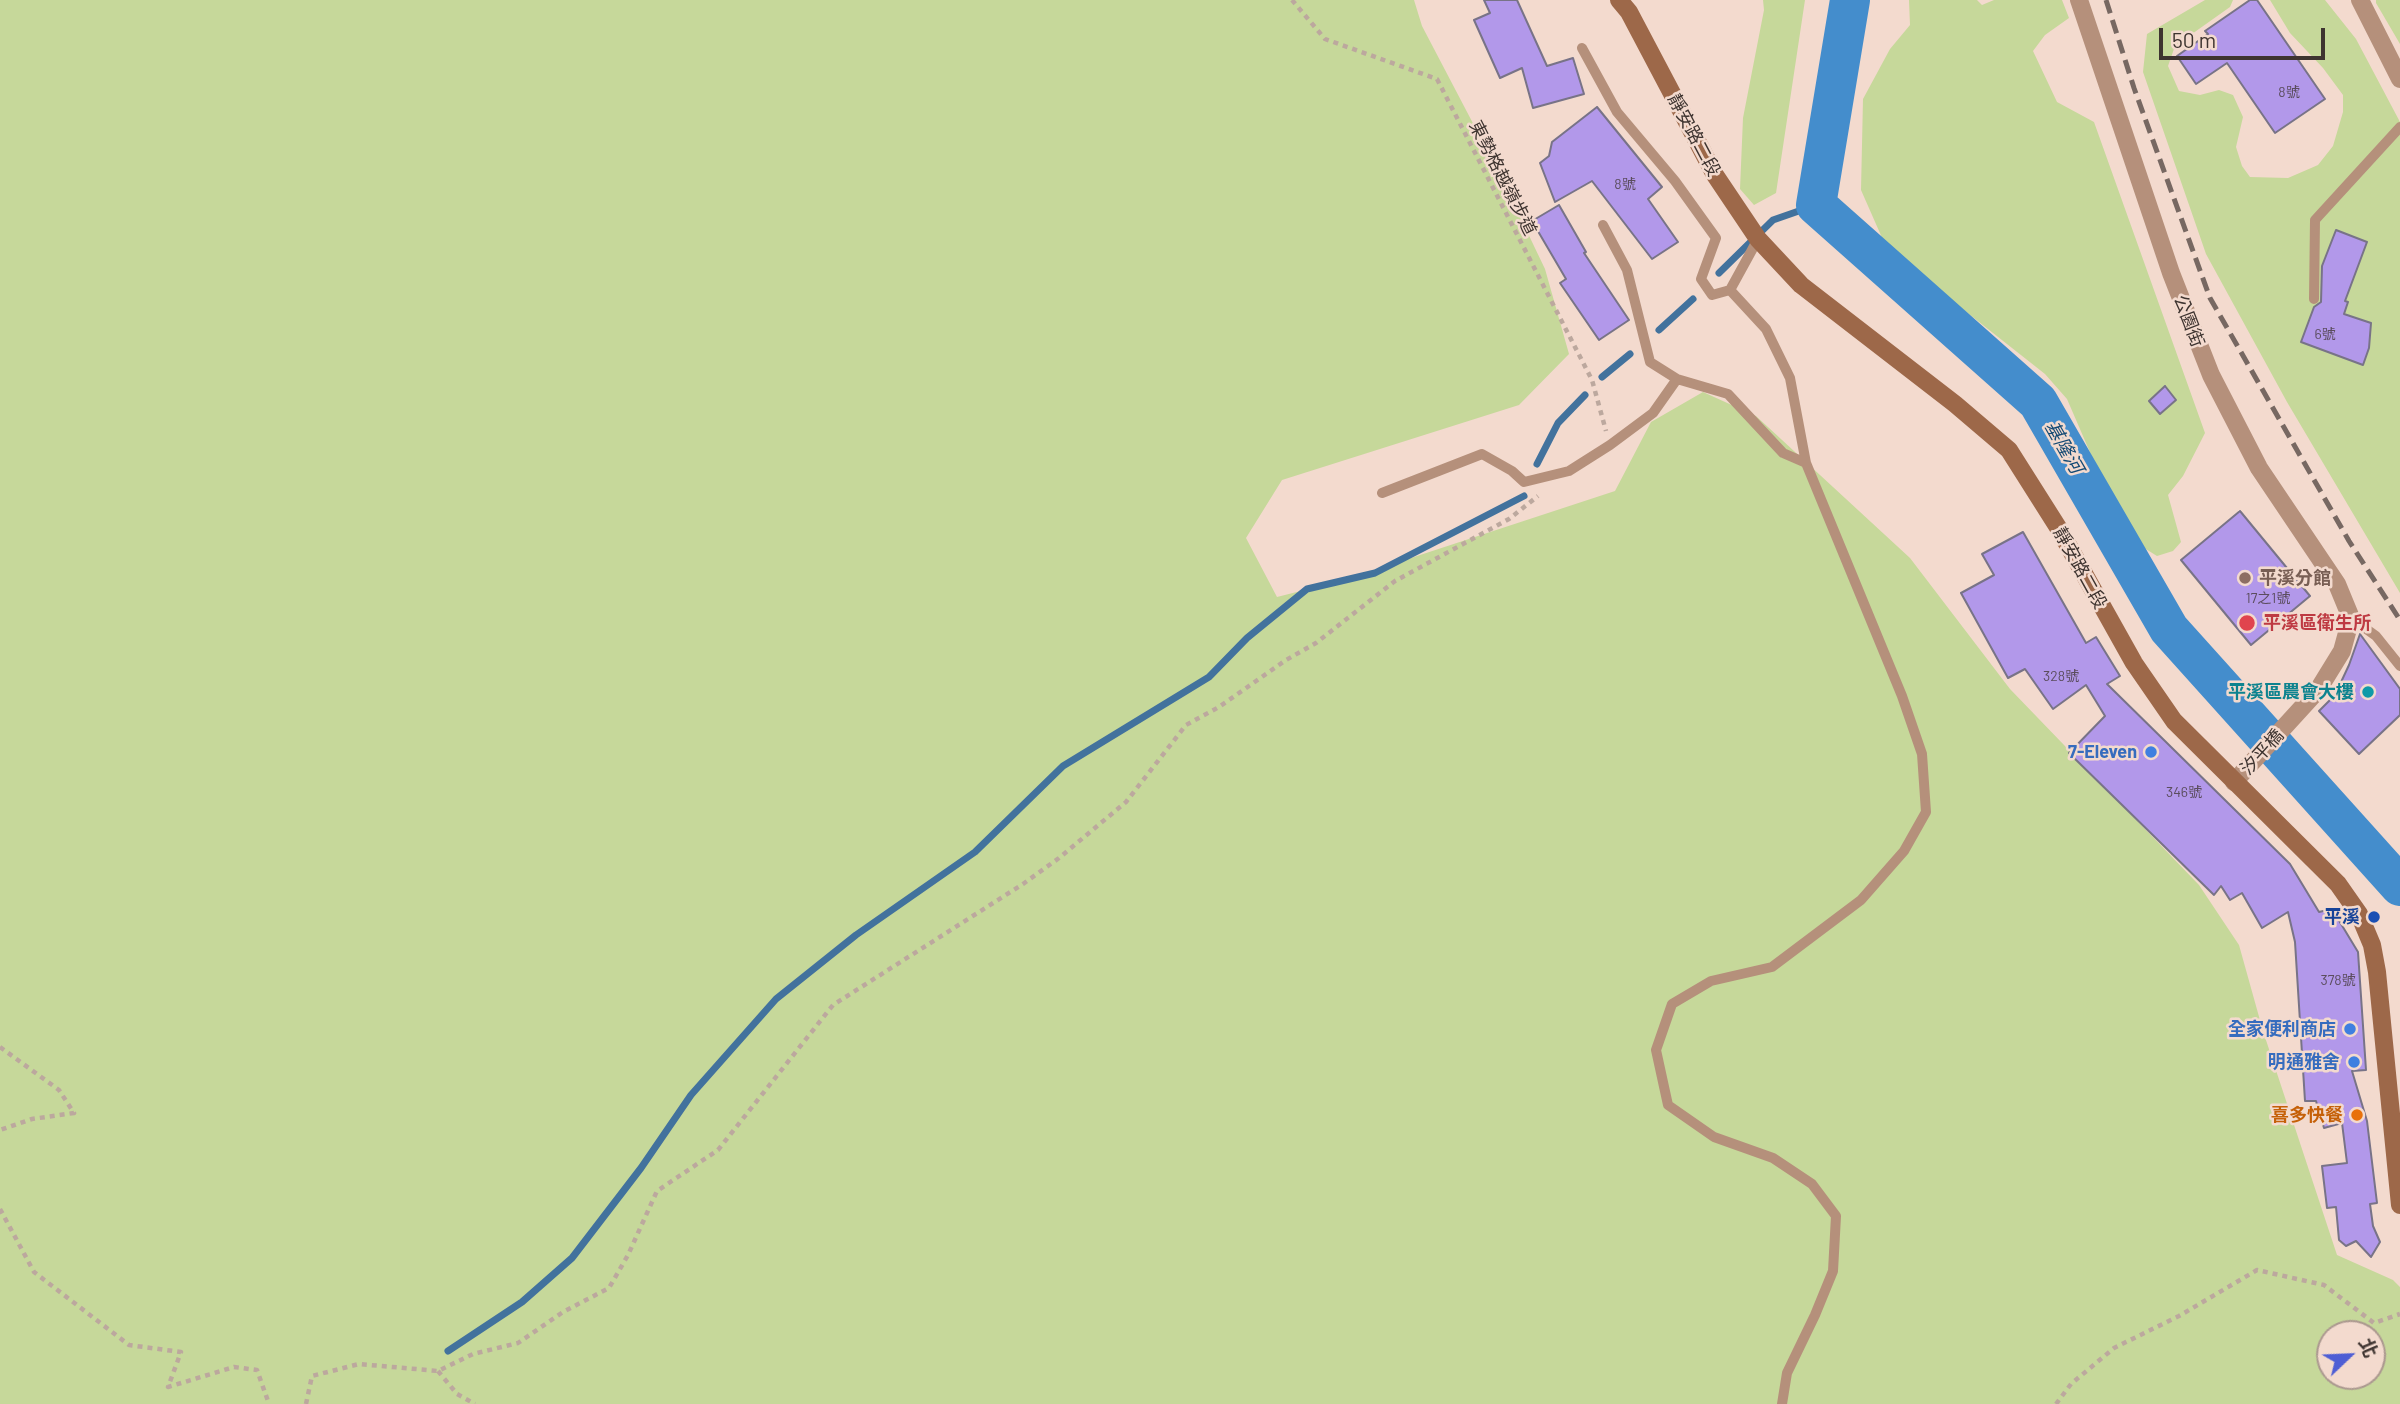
<!DOCTYPE html>
<meta charset="utf-8">
<style>
body{margin:0}
#map{position:relative;width:2400px;height:1404px;overflow:hidden;background:#f3dace;font-family:Barlow,"Noto Sans TC",sans-serif}
canvas{display:block}
.north{position:absolute;left:2316px;top:1320px;width:70px;height:70px;box-sizing:border-box;background:#f3dace;border:2px solid #ab988f;border-radius:50%;rotate:67deg;font-size:19px;font-weight:700;line-height:28px;text-align:center;color:#3e3430}
.north::after{content:'';display:block;margin:auto;width:24px;height:32px;background:#4e5ed4;clip-path:polygon(50% 0,100% 100%,50% 72%,0 100%)}
.scale{position:absolute;left:2159px;top:28px;width:166px;height:32px;box-sizing:border-box;border:4px solid #3e3430;border-top:0;padding-left:9px;font-size:21px;line-height:24px;white-space:nowrap;color:#3e3430;-webkit-text-stroke:5px #f3dace;paint-order:stroke}
</style>
<div id="map">
<canvas width="2400" height="1404"></canvas>
<div class="north">北</div>
<div class="scale">50 m</div>
</div>
<script>
const c = document.querySelector('canvas').getContext('2d');
c.lineJoin = 'round';
function paint(path, color) {
  c.fillStyle = color;
  c.fill(path, 'evenodd');
}
function toPath(rows) {
  const path = new Path2D();
  for (const r of rows) {
    path.moveTo(r[0], r[1]);
    for (let i = 2; i < r.length; i += 2) path.lineTo(r[i], r[i + 1]);
  }
  return path;
}
function trace(path, color, width, dash) {
  c.strokeStyle = color;
  c.lineWidth = width;
  c.lineCap = dash ? 'butt' : 'round';
  c.setLineDash(dash || []);
  c.stroke(path);
}
function drawText(font, color, halo, rows, align = 'center') {
  c.font = font + ' Barlow,"Noto Sans TC",sans-serif';
  c.lineWidth = 5;
  c.setLineDash([]);
  c.textBaseline = 'middle';
  c.strokeStyle = halo;
  c.fillStyle = color;
  for (const [text, x, y, turn = 0] of rows) {
    c.save();
    c.translate(x, y);
    c.rotate((+turn || 0) * Math.PI / 180);
    c.textAlign = isNaN(turn) ? turn : align;
    if (halo) c.strokeText(text, 0, 0);
    c.fillText(text, 0, 0);
    c.restore();
  }
}
paint(toPath([
 [0,0,1414,0,1422,26,1499,173,1545,269,1569,354,1519,405,1282,480,1246,538,1277,597,1344,580,1615,491,1651,422,1703,392,1756,416,1910,558,2010,689,2199,885,2239,945,2263,1031,2337,1255,2393,1280,2400,1287,2400,1404,0,1404],
 [2330,1334,2372,1334,2372,1376,2330,1376],
 [1763,0,1805,0,1776,193,1754,205,1740,189,1743,118,1764,10],
 [1909,0,1977,0,1982,5,1994,0,2062,0,2069,18,2045,35,2033,51,2057,102,2094,122,2205,433,2183,476,2168,495,2181,542,2173,551,2157,556,2141,546,2108,494,2067,399,2045,374,1922,277,1883,240,1861,190,1863,99,1890,49,1910,25],
 [2205,0,2233,0,2230,7,2175,46,2168,66,2179,91,2200,95,2219,90,2233,95,2243,117,2236,147,2242,166,2250,177,2288,178,2318,165,2333,146,2343,112,2343,95,2323,68,2290,33,2270,0,2325,0,2356,39,2400,122,2400,593,2287,402,2206,254,2143,72,2147,34],
 [2376,0,2400,0,2400,44,2376,3]
]), '#c6d89a');
trace(toPath([
 [1719,273,1773,220,1816,205],
 [1659,330,1693,299],
 [1602,377,1630,354],
 [1537,464,1558,423,1585,395],
 [448,1351,522,1302,572,1258,641,1168,691,1095,776,999,856,935,975,852,1063,766,1209,677,1247,638,1307,589,1375,573,1524,496]
]), '#42729d', 7);
trace(toPath([
 [1850,0,1816,205,2038,402,2169,629,2400,886]
]), '#448dcc', 40);
const building = toPath([
 [1484,0,1517,0,1547,66,1573,58,1584,94,1533,108,1522,68,1500,78,1474,20,1490,13,1484,0],
 [2250,0,2257,0,2325,99,2275,133,2227,63,2196,84,2177,56,2208,34,2205,31,2250,0],
 [1597,107,1662,187,1648,199,1678,242,1652,259,1592,181,1555,202,1540,163,1549,156,1552,142,1597,107],
 [1559,205,1586,252,1584,253,1629,320,1599,340,1560,283,1566,279,1532,221,1559,205],
 [2336,230,2367,242,2345,301,2348,302,2344,314,2371,323,2369,348,2363,365,2301,342,2314,307,2321,302,2322,266,2336,230],
 [2165,386,2176,400,2160,414,2149,401,2165,386],
 [2240,511,2310,596,2251,645,2181,560,2240,511],
 [2023,532,2086,643,2096,637,2120,676,2107,684,2290,864,2319,912,2332,909,2358,952,2366,1070,2352,1071,2367,1121,2377,1203,2370,1204,2373,1226,2380,1242,2371,1257,2356,1241,2346,1246,2339,1240,2336,1207,2327,1208,2322,1166,2347,1163,2342,1123,2324,1128,2316,1101,2305,1101,2295,942,2288,912,2262,928,2242,893,2230,900,2221,886,2214,895,2069,753,2105,716,2086,685,2053,709,2025,669,2008,678,1961,593,1994,575,1982,554,2023,532],
 [2360,634,2400,689,2400,715,2359,754,2319,711,2335,695,2349,665,2360,634]
]);
paint(building, '#b298ea');
trace(building, '#787387', 2);
trace(toPath([
 [1292,0,1325,39,1437,79,1592,380,1606,431],
 [0,1047,59,1090,74,1113,32,1119,0,1130],
 [0,1209,34,1272,129,1345,181,1352,168,1387,234,1367,257,1370,269,1404],
 [438,1371,457,1394,475,1404],
 [306,1404,312,1376,359,1364,438,1371,473,1354,518,1343,563,1312,609,1288,628,1255,657,1191,718,1150,833,1005,1023,884,1059,858,1126,802,1186,725,1219,707,1286,660,1316,643,1395,581,1509,519,1538,496],
 [2056,1404,2071,1384,2114,1348,2179,1316,2257,1270,2324,1285,2374,1323,2400,1314]
]), '#bca89e', 4.5, [5, 5]);
trace(toPath([
 [1582,48,1617,112,1675,181,1716,238,1701,279,1712,295,1730,290],
 [1603,225,1627,270,1650,362,1677,379,1728,394,1783,453,1806,463],
 [1758,239,1730,290,1766,329,1790,378,1806,463,1902,696,1922,754,1926,812,1904,851,1861,900,1772,967,1711,981,1672,1004,1656,1050,1668,1105,1714,1137,1773,1158,1812,1184,1836,1216,1833,1271,1815,1315,1787,1373,1782,1404],
 [2314,299,2315,220,2400,127],
 [1382,493,1482,454,1512,471,1524,482,1569,471,1610,445,1653,413,1677,379],
 [2351,618,2376,636,2400,666]
]), '#b5907b', 10);
trace(toPath([
 [2079,0,2171,273,2211,375,2259,468,2337,584,2351,618,2342,651,2318,690,2234,782],
 [2360,0,2400,79]
]), '#b5907b', 18);
trace(toPath([
 [1619,0,1629,12,1715,175,1758,239,1801,285,1955,404,2009,450,2059,529,2134,663,2174,721,2338,884,2359,914,2372,945,2377,972,2400,1205]
]), '#9d6849', 18);
trace(toPath([
 [2106,0,2134,88,2210,298,2349,541,2400,620]
]), '#776862', 5, [14, 7]);
for (const [x, y, r, color] of [
 [2245,578,7,"#8d6e63"],
 [2247,623,9,"#e0444e"],
 [2368,692,7,"#0f9aa8"],
 [2151,752,7,"#3f7fe0"],
 [2374,917,7,"#1a4fb4"],
 [2350,1029,7,"#3f7fe0"],
 [2354,1062,7,"#3f7fe0"],
 [2357,1115,7,"#e8710a"]
]) {
  const dot = new Path2D();
  dot.arc(x, y, r, 0, 2 * Math.PI);
  c.fillStyle = color;
  c.fill(dot);
  trace(dot, '#f3dace', 2.5);
}
drawText('14px', '#5b4d5e', null, [
 ["8號",2289,92],
 ["8號",1625,184],
 ["6號",2325,334],
 ["17之1號",2268,598],
 ["328號",2061,676],
 ["346號",2184,792],
 ["378號",2338,980]
]);
drawText('18px', '#3e3430', '#f3dace', [
 ["靜安路二段",1694,135,62],
 ["東勢格越嶺步道",1503,178,63],
 ["公園街",2189,321,69],
 ["靜安路二段",2080,568,61],
 ["汐平橋",2262,752,-48]
]);
drawText('bold 18px', '#785e54', '#f3dace', [
 ["平溪分館",2259,578]
], 'left');
drawText('bold 18px', '#be3a42', '#f3dace', [
 ["平溪區衛生所",2263,623]
], 'left');
drawText('bold 18px', '#0d838f', '#f3dace', [
 ["平溪區農會大樓",2354,692]
], 'right');
drawText('bold 18px', '#366cbe', '#f3dace', [
 ["7-Eleven",2137,752],
 ["全家便利商店",2336,1029],
 ["明通雅舍",2340,1062]
], 'right');
drawText('bold 18px', '#164399', '#f3dace', [
 ["平溪",2360,917]
], 'right');
drawText('bold 18px', '#c56008', '#f3dace', [
 ["喜多快餐",2343,1115]
], 'right');
drawText('italic 19px', '#144a74', '#f3dace', [
 ["基隆河",2064,447,60]
]);
</script>
